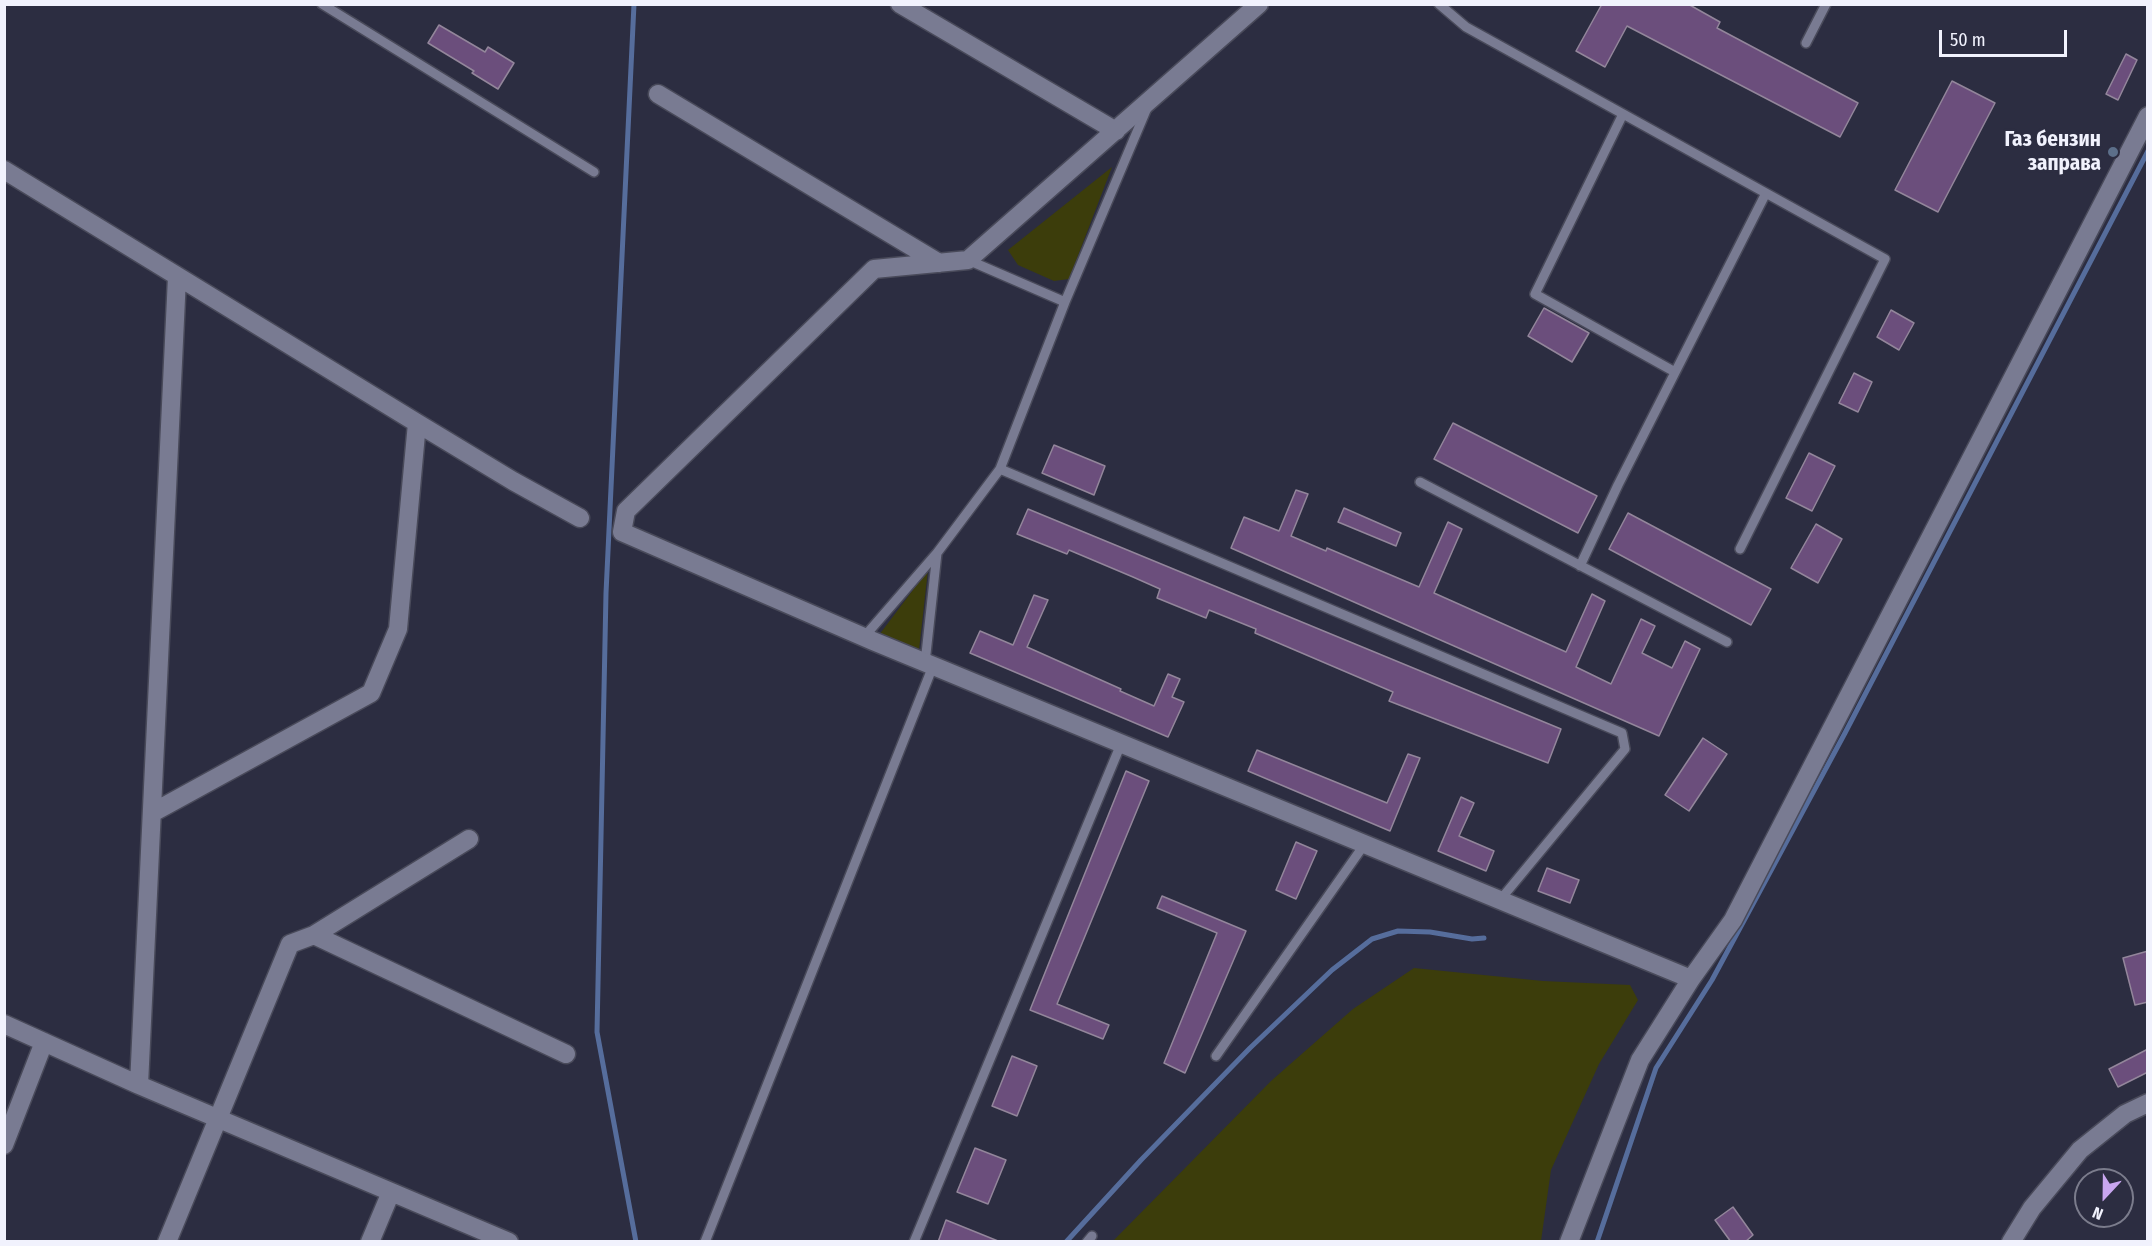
<!DOCTYPE html>
<meta charset="utf-8">
<style>
body{margin:0}
#map{position:relative;width:2152px;height:1246px;overflow:hidden;background:#2c2d41;font-family:"Fira Sans Condensed",sans-serif}
canvas{display:block}
.frame{position:absolute;inset:0;border:6px solid #f1f2fd;pointer-events:none}
.north{position:absolute;left:2074px;top:1168px;width:60px;height:60px;box-sizing:border-box;background:#2c2d41;border:2px solid #7b7c8c;border-radius:50%;rotate:202deg;font-size:16px;font-weight:700;line-height:24px;text-align:center;color:#f1f2fd}
.north::after{content:'';display:block;margin:auto;width:21px;height:27px;background:#c8a6ef;clip-path:polygon(50% 0,100% 100%,50% 72%,0 100%)}
.scale{position:absolute;left:1939px;top:30px;width:128px;height:27px;box-sizing:border-box;border:3px solid #f1f2fd;border-top:0;padding-left:8px;font-size:18px;line-height:21px;white-space:nowrap;color:#f1f2fd;-webkit-text-stroke:4px #2c2d41;paint-order:stroke}
</style>
<div id="map">
<canvas width="2152" height="1246"></canvas>
<div class="frame"></div>
<div class="north">N</div>
<div class="scale">50 m</div>
</div>
<script>
const c = document.querySelector('canvas').getContext('2d');
c.lineJoin = 'round';
function paint(path, color) {
  c.fillStyle = color;
  c.fill(path, 'evenodd');
}
function toPath(rows) {
  const path = new Path2D();
  for (const r of rows) {
    path.moveTo(r[0], r[1]);
    for (let i = 2; i < r.length; i += 2) path.lineTo(r[i], r[i + 1]);
  }
  return path;
}
function trace(path, color, width, dash) {
  c.strokeStyle = color;
  c.lineWidth = width;
  c.lineCap = dash ? 'butt' : 'round';
  c.setLineDash(dash || []);
  c.stroke(path);
}
function drawText(font, color, halo, rows, align = 'center') {
  c.font = font + ' "Fira Sans Condensed",sans-serif';
  c.lineWidth = 4.5;
  c.setLineDash([]);
  c.textBaseline = 'middle';
  c.strokeStyle = halo;
  c.fillStyle = color;
  for (const [text, x, y, turn = 0] of rows) {
    c.save();
    c.translate(x, y);
    c.rotate((+turn || 0) * Math.PI / 180);
    c.textAlign = isNaN(turn) ? turn : align;
    if (halo) c.strokeText(text, 0, 0);
    c.fillText(text, 0, 0);
    c.restore();
  }
}
paint(toPath([
 [1112,167,1069,279,1054,281,1018,265,1008,250],
 [928,570,919,650,879,635],
 [1414,968,1543,981,1630,985,1638,1000,1599,1064,1551,1170,1541,1241,1113,1241,1271,1081,1353,1009]
]), '#3c3d0b');
trace(toPath([
 [634,4,606,593,597,1032,636,1242],
 [1066,1242,1141,1160,1250,1048,1332,970,1372,939,1398,931,1430,932,1472,939,1484,938],
 [1597,1242,1656,1068,1712,980,1845,733,2148,151]
]), '#566d9c', 5);
const building = toPath([
 [1602,4,1688,4,1720,22,1717,28,1858,103,1840,137,1627,26,1605,67,1576,51,1602,4],
 [439,25,485,52,488,47,514,63,498,89,472,73,474,71,428,43,439,25],
 [2126,54,2137,60,2118,100,2106,94,2126,54],
 [1952,81,1995,103,1938,212,1895,190,1952,81],
 [1544,308,1589,333,1572,362,1528,336,1544,308],
 [1891,310,1914,323,1899,350,1877,337,1891,310],
 [1854,373,1872,382,1858,412,1839,403,1854,373],
 [1453,423,1597,496,1578,533,1434,459,1453,423],
 [1054,445,1105,466,1094,495,1042,473,1054,445],
 [1809,453,1835,466,1812,511,1786,498,1809,453],
 [1296,490,1308,494,1291,536,1326,551,1327,548,1419,587,1448,522,1462,529,1434,593,1566,652,1592,594,1605,601,1576,667,1611,684,1641,619,1655,626,1642,653,1672,668,1685,641,1700,649,1659,736,1231,548,1244,517,1279,531,1296,490],
 [1344,508,1401,533,1396,546,1338,522,1344,508],
 [1028,509,1561,729,1548,763,1389,701,1393,692,1255,633,1256,629,1209,610,1206,618,1157,598,1160,589,1133,577,1069,550,1067,554,1017,534,1028,509],
 [1628,513,1771,589,1751,625,1609,549,1628,513],
 [1816,524,1842,539,1818,583,1791,568,1816,524],
 [1034,595,1048,600,1027,647,1121,689,1120,691,1154,706,1168,674,1180,679,1172,697,1184,702,1168,737,970,653,980,631,1013,645,1034,595],
 [1703,738,1727,754,1689,811,1665,795,1703,738],
 [1257,750,1387,803,1408,754,1420,758,1390,831,1248,771,1257,750],
 [1126,771,1149,781,1057,1004,1109,1025,1103,1039,1030,1010,1126,771],
 [1461,797,1474,803,1459,836,1494,851,1486,871,1438,851,1461,797],
 [1296,842,1317,851,1296,899,1276,890,1296,842],
 [1547,868,1579,880,1570,903,1538,891,1547,868],
 [1162,896,1246,931,1185,1073,1164,1063,1217,933,1157,908,1162,896],
 [2148,951,2148,1002,2135,1005,2123,958,2148,951],
 [2148,1049,2148,1072,2118,1087,2109,1069,2148,1049],
 [1012,1056,1037,1066,1017,1116,992,1106,1012,1056],
 [975,1148,1006,1160,988,1204,957,1192,975,1148],
 [1733,1207,1753,1235,1745,1242,1731,1242,1715,1220,1733,1207],
 [946,1220,998,1241,998,1242,938,1242,946,1220]
]);
paint(building, '#6b4e7c');
trace(building, '#93869b', 1.5);
const service = toPath([
 [322,4,594,172],
 [1439,4,1466,27,1885,259,1740,549],
 [1806,43,1826,4],
 [1623,114,1535,294,1675,372],
 [1065,302,1147,108],
 [1000,469,1622,733,1625,749,1500,900],
 [1420,482,1727,642],
 [1580,566,1618,485,1766,193],
 [864,637,937,553],
 [925,663,937,553,1000,469,1065,302,968,260],
 [1216,1056,1364,845],
 [705,1242,933,666],
 [914,1242,1121,744],
 [1087,1242,1092,1236]
]);
const minor = toPath([
 [900,4,1116,131],
 [1259,4,968,260,874,269,626,511,622,532,873,641,1691,979],
 [658,94,939,263],
 [4,170,417,423,513,481,580,518],
 [152,813,371,693,398,629,417,423],
 [314,935,469,839],
 [4,1024,139,1085,509,1242],
 [139,1085,177,277],
 [4,1145,44,1042],
 [167,1242,290,944,314,935,566,1054],
 [370,1242,391,1192],
 [1569,1242,1640,1060,1691,979,1733,920,2148,116],
 [2011,1242,2032,1208,2080,1150,2125,1114,2148,1103]
]);
trace(service, '#494a5a', 12);
trace(minor, '#494a5a', 21);
trace(service, '#797b92', 9);
trace(minor, '#797b92', 18);
for (const [x, y, r, color] of [
 [2113,152,6,"#5c6f8a"]
]) {
  const dot = new Path2D();
  dot.arc(x, y, r, 0, 2 * Math.PI);
  c.fillStyle = color;
  c.fill(dot);
  trace(dot, '#2c2d41', 2);
}
drawText('bold 21px', '#f1f2fd', '#2c2d41', [
 ["Газ бензин",2101,140],
 ["заправа",2101,164]
], 'right');
</script>
